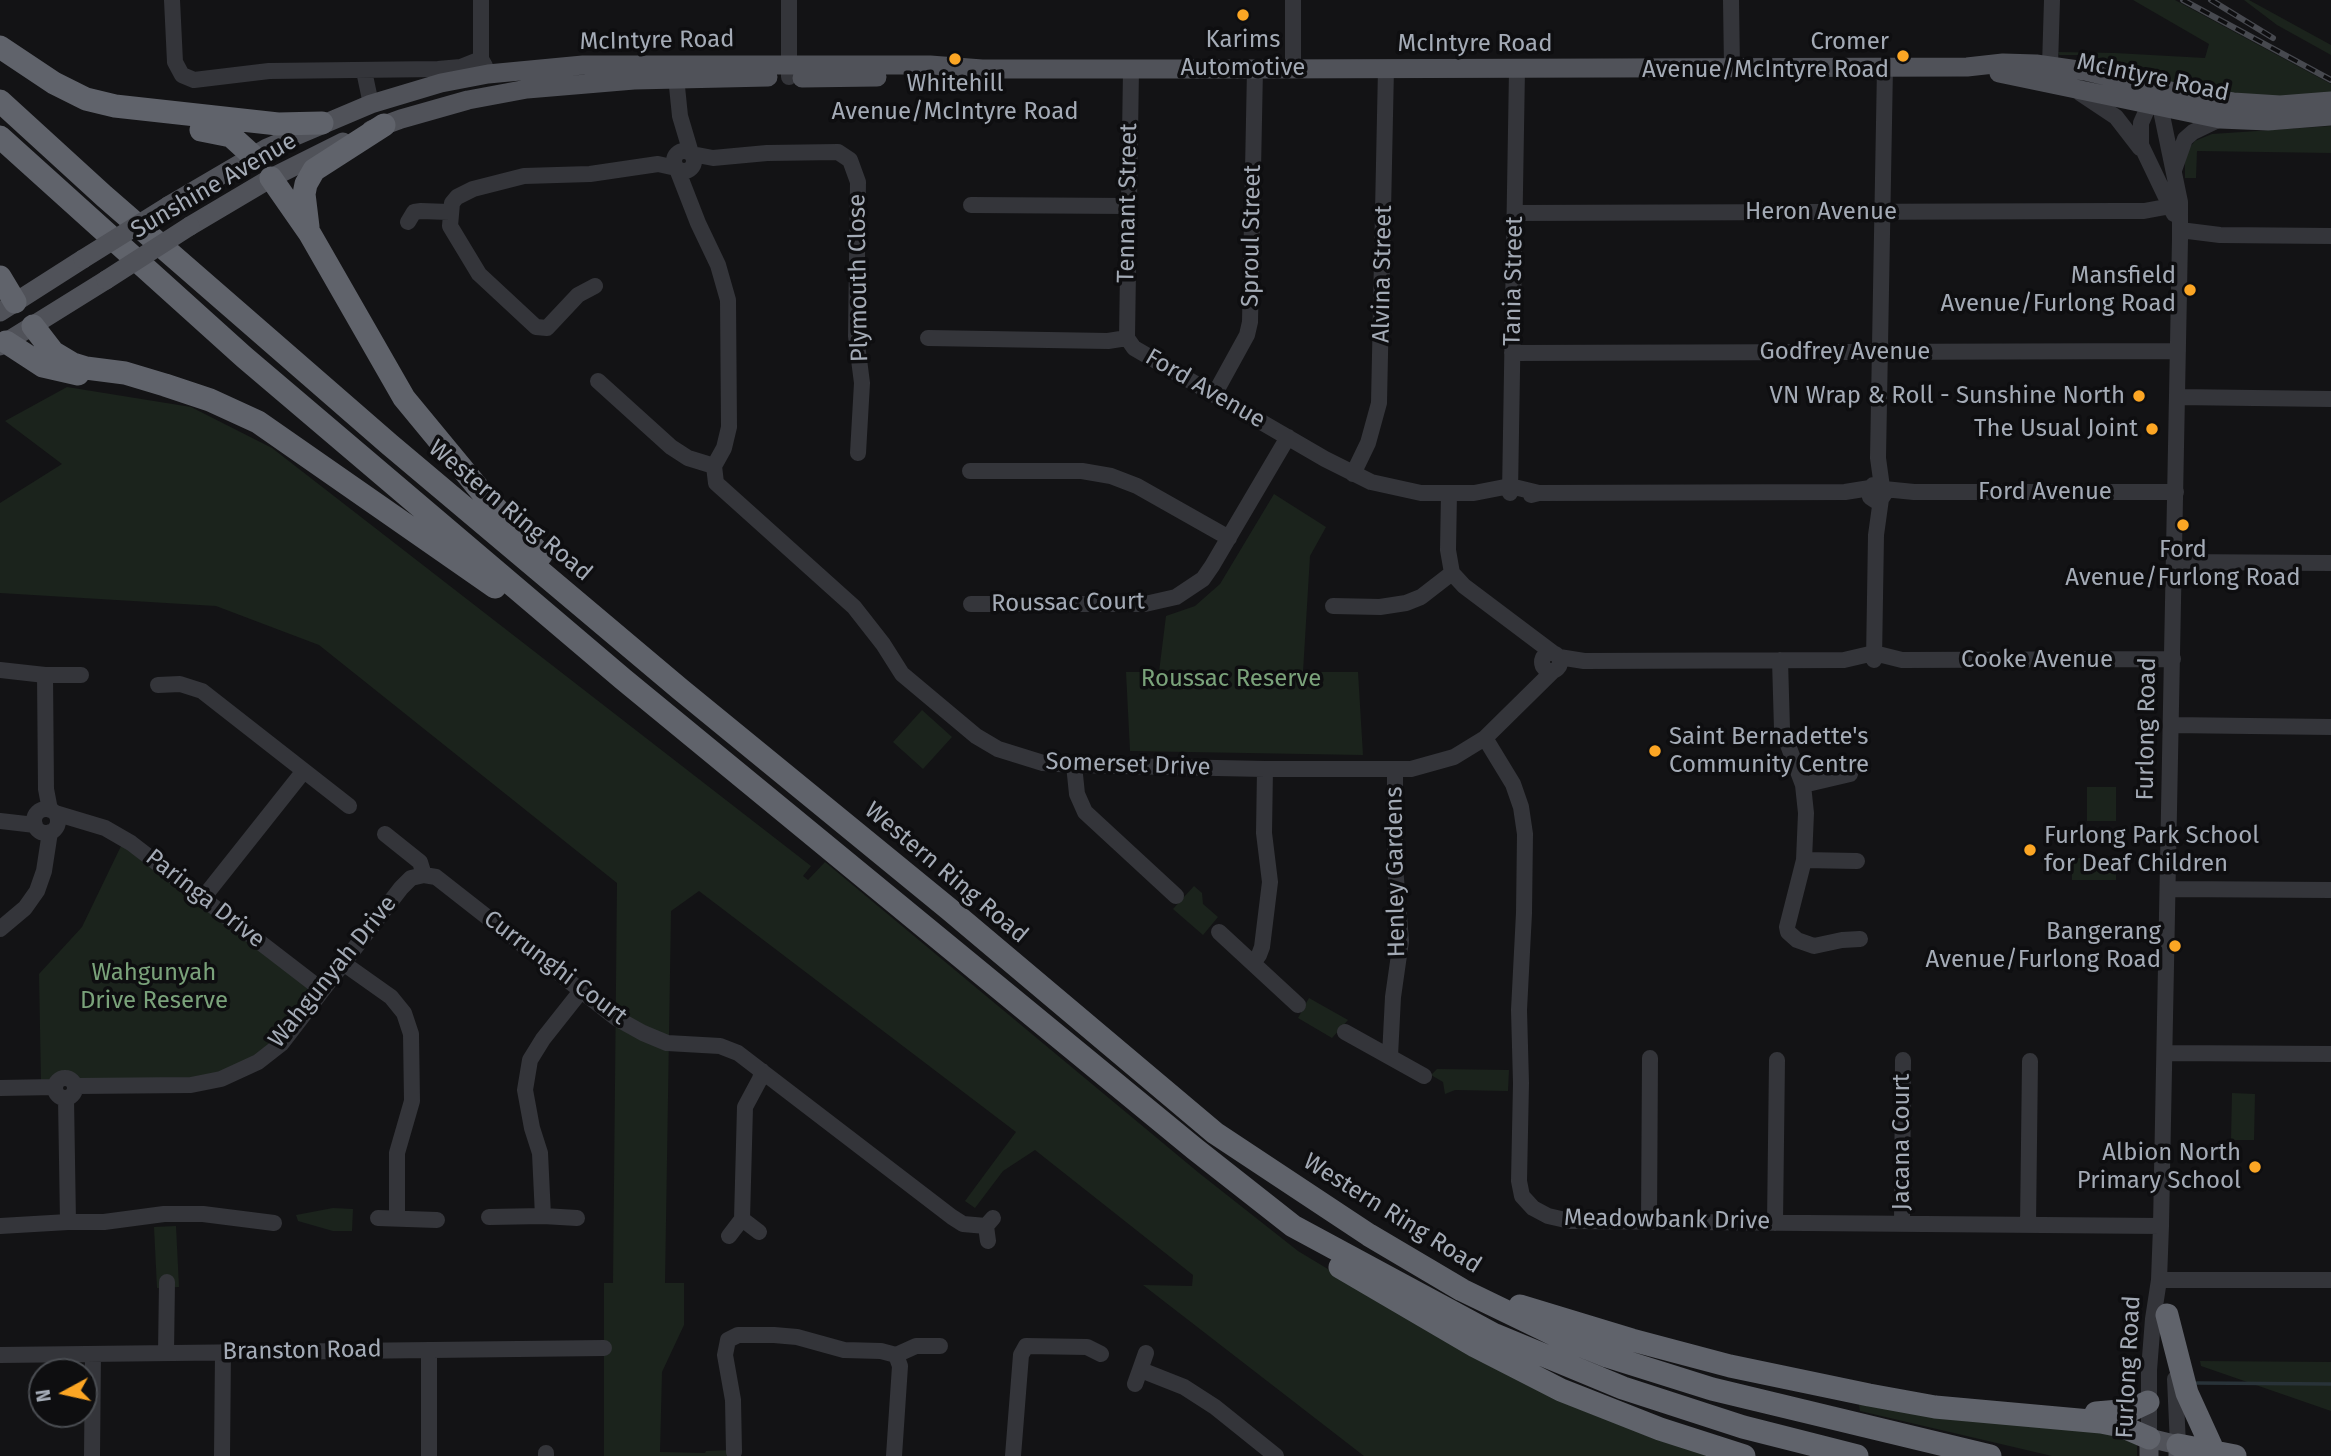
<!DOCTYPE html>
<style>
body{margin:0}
#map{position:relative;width:2331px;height:1456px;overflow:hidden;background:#131315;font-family:"Fira Sans",sans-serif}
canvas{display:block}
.north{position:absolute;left:28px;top:1358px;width:70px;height:70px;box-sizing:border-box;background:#0e0e10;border:2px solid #4a4d52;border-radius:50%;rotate:262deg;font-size:19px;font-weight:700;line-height:28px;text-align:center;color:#a4abb6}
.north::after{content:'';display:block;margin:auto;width:24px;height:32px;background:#fca624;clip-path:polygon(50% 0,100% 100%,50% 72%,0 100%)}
</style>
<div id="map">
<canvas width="2331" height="1456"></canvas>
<div class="north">N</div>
</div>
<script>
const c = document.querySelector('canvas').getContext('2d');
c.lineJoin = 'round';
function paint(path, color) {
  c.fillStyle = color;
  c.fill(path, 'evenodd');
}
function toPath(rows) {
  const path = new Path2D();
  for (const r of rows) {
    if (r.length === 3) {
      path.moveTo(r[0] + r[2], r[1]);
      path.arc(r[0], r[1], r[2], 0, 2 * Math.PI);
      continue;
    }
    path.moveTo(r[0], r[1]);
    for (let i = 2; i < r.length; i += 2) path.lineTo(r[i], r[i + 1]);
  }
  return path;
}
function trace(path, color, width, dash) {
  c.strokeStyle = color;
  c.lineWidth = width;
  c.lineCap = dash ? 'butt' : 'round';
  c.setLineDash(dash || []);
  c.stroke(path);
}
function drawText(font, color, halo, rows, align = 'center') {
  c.font = font + ' "Fira Sans",sans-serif';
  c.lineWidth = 7;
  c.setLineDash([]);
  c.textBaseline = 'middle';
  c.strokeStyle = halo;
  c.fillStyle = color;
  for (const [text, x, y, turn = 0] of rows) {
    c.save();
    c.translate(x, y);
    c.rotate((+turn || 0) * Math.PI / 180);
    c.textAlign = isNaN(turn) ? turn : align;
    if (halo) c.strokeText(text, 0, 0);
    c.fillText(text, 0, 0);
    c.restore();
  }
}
paint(toPath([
 [2133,0,2175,0,2331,84,2331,94,2249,98,2152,78,2153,69,2081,55,2059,55,2058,52,2115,53,2205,58,2209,44],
 [2244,0,2249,0,2331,45,2331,55,2277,25],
 [2331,126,2331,153,2197,151,2196,178,2185,178,2185,159,2189,148,2195,141,2212,134],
 [67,387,191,407,272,448,811,866,803,876,808,880,825,862,1199,1173,1298,1251,1467,1353,1710,1456,1364,1456,1143,1285,1192,1286,1193,1275,1035,1150,1003,1171,975,1208,965,1201,1016,1132,699,891,671,911,665,1283,684,1283,684,1325,662,1372,660,1452,705,1453,706,1451,731,1450,731,1456,604,1456,604,1283,613,1283,617,883,319,645,216,606,0,593,0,503,62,464,5,421],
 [1274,494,1326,527,1310,556,1303,672,1358,672,1363,755,1130,751,1126,672,1159,672,1166,616,1195,606,1220,584],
 [922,710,952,737,923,769,893,742],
 [2087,787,2116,787,2116,821,2087,821],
 [122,844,316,993,274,1044,255,1057,202,1079,94,1082,59,1074,50,1080,41,1082,39,974,82,927],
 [2072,858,2116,858,2116,880,2072,880],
 [1194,886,1202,893,1203,904,1218,917,1203,935,1173,909],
 [1309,998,1348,1020,1332,1038,1298,1018],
 [1437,1069,1509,1070,1508,1091,1455,1090,1445,1094,1443,1082,1431,1075],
 [2232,1093,2255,1094,2254,1140,2231,1140],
 [333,1208,353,1209,352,1231,333,1231,298,1221,296,1215],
 [176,1226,179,1287,157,1288,154,1227],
 [2200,1361,2331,1362,2331,1411,2201,1366],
 [1863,1401,2099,1428,2137,1444,2137,1456,2052,1456,1860,1411,1859,1405]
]), '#1b231c');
trace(toPath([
 [2197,1383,2331,1384]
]), '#293339', 3.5);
trace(toPath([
 [172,0,175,62,182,75,194,80,269,71,438,69,461,67,481,59],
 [481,0,481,59,485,66],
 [789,0,789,77],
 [1293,0,1293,69],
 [1731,0,1732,68],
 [2050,66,2052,0],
 [675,67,680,116,691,153],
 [364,71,371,104],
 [2080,93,2116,117,2140,148],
 [2153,96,2141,123,2141,145,2174,214],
 [684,161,10],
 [692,154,713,158,767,153,838,152,850,160,858,182,856,336,862,383,858,453],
 [677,169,698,223,718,265,728,300,729,427,724,448,714,466,716,483,854,607,883,644,902,674,976,736,998,749,1043,763,1074,765,1265,769,1411,769,1454,757,1485,738,1553,671],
 [2174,170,2185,139,2193,132,2220,119],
 [971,205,1128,206],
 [1515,213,2119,211,2144,211,2171,206],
 [408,222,414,212,421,211,449,212],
 [2180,230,2220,235,2331,236],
 [595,286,578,295,547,328,536,327,479,274,450,226,452,203,457,197,473,189,524,176,590,174,658,164,676,168],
 [928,338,1108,341,1127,338,1134,348,1325,459,1371,482,1421,493,1474,493,1510,486,1539,493],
 [1127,338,1131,69],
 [1512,353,2178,351],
 [598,381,671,447,688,458,714,466],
 [1214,395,1247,335,1250,322,1255,69],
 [2177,397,2331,399],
 [970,471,1082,471,1111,476,1137,486,1229,538],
 [1353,474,1368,443,1379,403,1386,68],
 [1882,487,1878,458,1885,67],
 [1884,489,1914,492,2176,492],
 [1449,493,1448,550,1452,573,1464,586,1553,653],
 [1510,493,1517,69],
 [1531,495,1539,493,1845,492,1870,488],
 [2174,562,2331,563],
 [971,604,1145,604,1176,597,1203,579,1212,566,1288,437],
 [1333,606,1380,607,1406,603,1421,597,1452,573],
 [1551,662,9],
 [1559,657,1584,661,1844,660,1874,653,1902,660,2173,659],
 [1780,660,1782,729,1803,785,1806,813,1804,860,1787,927,1788,932,1797,940,1814,946,1842,940,1860,939],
 [1874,660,1876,535,1881,499,1885,493,1880,485,1873,485,1869,490,1870,497,1876,501,1881,499],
 [0,670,45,675,81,675],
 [45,675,46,789,50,810],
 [158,685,180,684,202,691,349,806],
 [2171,725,2331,727],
 [1485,738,1513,784,1521,807,1525,834,1524,913,1519,1010,1521,1083,1519,1181,1522,1196,1533,1208,1548,1216,1570,1221,2161,1226],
 [1074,765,1077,794,1085,812,1176,896],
 [1803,785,1850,774],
 [46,821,12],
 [55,813,105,828,131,843,322,990],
 [0,821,35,825],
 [385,834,420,862,424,875],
 [1804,860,1857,861],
 [2168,889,2331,890],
 [203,898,303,772],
 [0,929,25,908,37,891,44,871,50,832],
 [1219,932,1298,1005],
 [343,963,391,997,404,1013,411,1034,412,1101,397,1153,397,1218],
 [1253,963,1259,955,1262,947,1270,882,1264,833,1265,769],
 [1345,1032,1424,1076],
 [2165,1053,2331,1054],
 [1390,1056,1393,997,1401,941,1395,866,1395,771],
 [65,1088,10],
 [76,1086,191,1085,221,1079,258,1062,281,1044,401,888,411,878,424,875,436,877,616,1018,643,1033,667,1043,720,1046,738,1053,952,1217,963,1224,986,1226],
 [0,1088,55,1087],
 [66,1098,68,1222],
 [543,1216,540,1153,532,1128,525,1090,530,1060,543,1039,581,991],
 [489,1217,543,1216,577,1218],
 [378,1218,437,1220],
 [742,1219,745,1107,760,1079,762,1071],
 [1649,1222,1650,1058],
 [1775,1223,1777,1060],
 [1902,1224,1903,1060],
 [2028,1225,2030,1061],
 [0,1226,68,1222,104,1222,164,1214,203,1214,274,1223],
 [729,1236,742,1219,759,1232],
 [988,1241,986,1226,993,1218],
 [2159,1280,2331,1280],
 [429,1350,429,1456],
 [166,1353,167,1282],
 [0,1355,604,1348],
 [896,1355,916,1346,940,1346],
 [1141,1370,1184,1387,1215,1407,1276,1456],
 [2175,1379,2178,1445],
 [1135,1384,1146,1353],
 [2149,1438,2149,1370,2153,1319,2159,1280,2161,1226,2180,239,2180,202,2158,96],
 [734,1452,733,1400,725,1355,728,1340,738,1335,774,1335,797,1337,844,1350,881,1351,896,1355,900,1366,894,1456],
 [92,1456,93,1354],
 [222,1456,223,1352],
 [546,1456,546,1453],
 [1013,1456,1021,1355,1026,1346,1087,1347,1101,1354]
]), '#34353a', 16);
trace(toPath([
 [1999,73,2220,119,2268,121,2331,116],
 [802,78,877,77],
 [371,130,401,119,468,100,527,89,634,80,768,77],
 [168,206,267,148,371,104,441,83,488,74,583,65,930,65,982,69,1255,69,1967,67,2003,63,2036,64,2085,71,2183,94,2233,102,2280,105,2331,101],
 [190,226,271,178,343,142],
 [0,312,83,259],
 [0,346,106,280],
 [2149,1456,2149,1438,2178,1445,2178,1456]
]), '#505259', 19);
trace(toPath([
 [0,47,54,83,86,99,115,106,278,124,322,123],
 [0,101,104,196,389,444,680,689,949,909,1215,1133,1369,1235,1462,1290,1555,1335,1607,1356,1712,1389,1990,1456],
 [201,130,231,136,253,156],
 [0,137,244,357,623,679,1195,1149,1293,1226,1495,1335,1623,1388,1743,1427,1857,1456],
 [271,178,310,234,404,398,489,501,541,555],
 [308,227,304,194,306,184,314,170,384,125],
 [0,277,15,302],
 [33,326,53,352,73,364,86,368,125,373,165,385,210,400,258,422,495,587],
 [6,342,43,366,78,374],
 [1340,1267,1475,1346,1561,1390,1660,1429,1744,1456],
 [1520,1306,1632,1340,1730,1366,1869,1395,1935,1407,2101,1422,2121,1426,2149,1438],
 [2167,1315,2187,1393,2213,1450],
 [2096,1413,2131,1410,2148,1402],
 [2178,1445,2235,1456]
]), '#60636b', 23);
const rail = toPath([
 [2183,0,2331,80],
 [2211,0,2273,38]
]);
trace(rail, '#47494f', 6);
trace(rail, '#0e0e10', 3.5, [10]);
trace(toPath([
 [83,259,168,206],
 [106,280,190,226]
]), '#505259', 19);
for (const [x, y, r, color] of [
 [1243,15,7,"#fca624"],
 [1903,56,7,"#fca624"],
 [955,59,7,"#fca624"],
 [2190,290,7,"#fca624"],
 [2139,396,7,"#fca624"],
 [2152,429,7,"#fca624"],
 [2183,525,7,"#fca624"],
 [1655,751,7,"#fca624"],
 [2030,850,7,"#fca624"],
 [2175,946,7,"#fca624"],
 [2255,1167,7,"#fca624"]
]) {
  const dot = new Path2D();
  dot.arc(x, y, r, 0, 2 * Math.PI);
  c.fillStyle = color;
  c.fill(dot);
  trace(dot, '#0e0e10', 2.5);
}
drawText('24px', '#a4abb6', '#0e0e10', [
 ["Karims",1243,40,"center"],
 ["Automotive",1243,68,"center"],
 ["Cromer",1889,42],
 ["Avenue/McIntyre Road",1889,70],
 ["Whitehill",955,84,"center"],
 ["Avenue/McIntyre Road",955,112,"center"],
 ["Mansfield",2176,276],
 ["Avenue/Furlong Road",2176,304],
 ["VN Wrap & Roll - Sunshine North",2125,396],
 ["The Usual Joint",2138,429],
 ["Ford",2183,550,"center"],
 ["Avenue/Furlong Road",2183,578,"center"],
 ["Saint Bernadette's",1669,737,"left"],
 ["Community Centre",1669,765,"left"],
 ["Furlong Park School",2044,836,"left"],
 ["for Deaf Children",2044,864,"left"],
 ["Bangerang",2161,932],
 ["Avenue/Furlong Road",2161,960],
 ["Albion North",2241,1153],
 ["Primary School",2241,1181]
], 'right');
drawText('24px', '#a4abb6', '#0e0e10', [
 ["McIntyre Road",657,41,-1],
 ["McIntyre Road",1475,44],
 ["McIntyre Road",2153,78,12],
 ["Sunshine Avenue",214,186,-30],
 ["Tennant Street",1128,203,-89],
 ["Heron Avenue",1821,212],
 ["Sproul Street",1252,236,-89],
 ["Alvina Street",1383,274,-89],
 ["Plymouth Close",859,278,-91],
 ["Tania Street",1514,281,-89],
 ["Godfrey Avenue",1845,352],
 ["Ford Avenue",1205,389,30],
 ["Ford Avenue",2045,492],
 ["Western Ring Road",510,511,40],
 ["Roussac Court",1068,603,-1],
 ["Cooke Avenue",2037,660],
 ["Furlong Road",2147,729,-89],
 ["Somerset Drive",1128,765,2],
 ["Henley Gardens",1396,872,-91],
 ["Western Ring Road",946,873,40],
 ["Paringa Drive",205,899,38],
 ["Currunghi Court",555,968,37],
 ["Wahgunyah Drive",333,972,-51],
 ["Jacana Court",1902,1142,-90],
 ["Western Ring Road",1392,1214,32],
 ["Meadowbank Drive",1667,1220,1],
 ["Branston Road",302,1351,-1],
 ["Furlong Road",2129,1367,-87]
]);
drawText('24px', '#7aa27a', '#0e0e10', [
 ["Roussac Reserve",1231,679],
 ["Wahgunyah",154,973],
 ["Drive Reserve",154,1001]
]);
</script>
